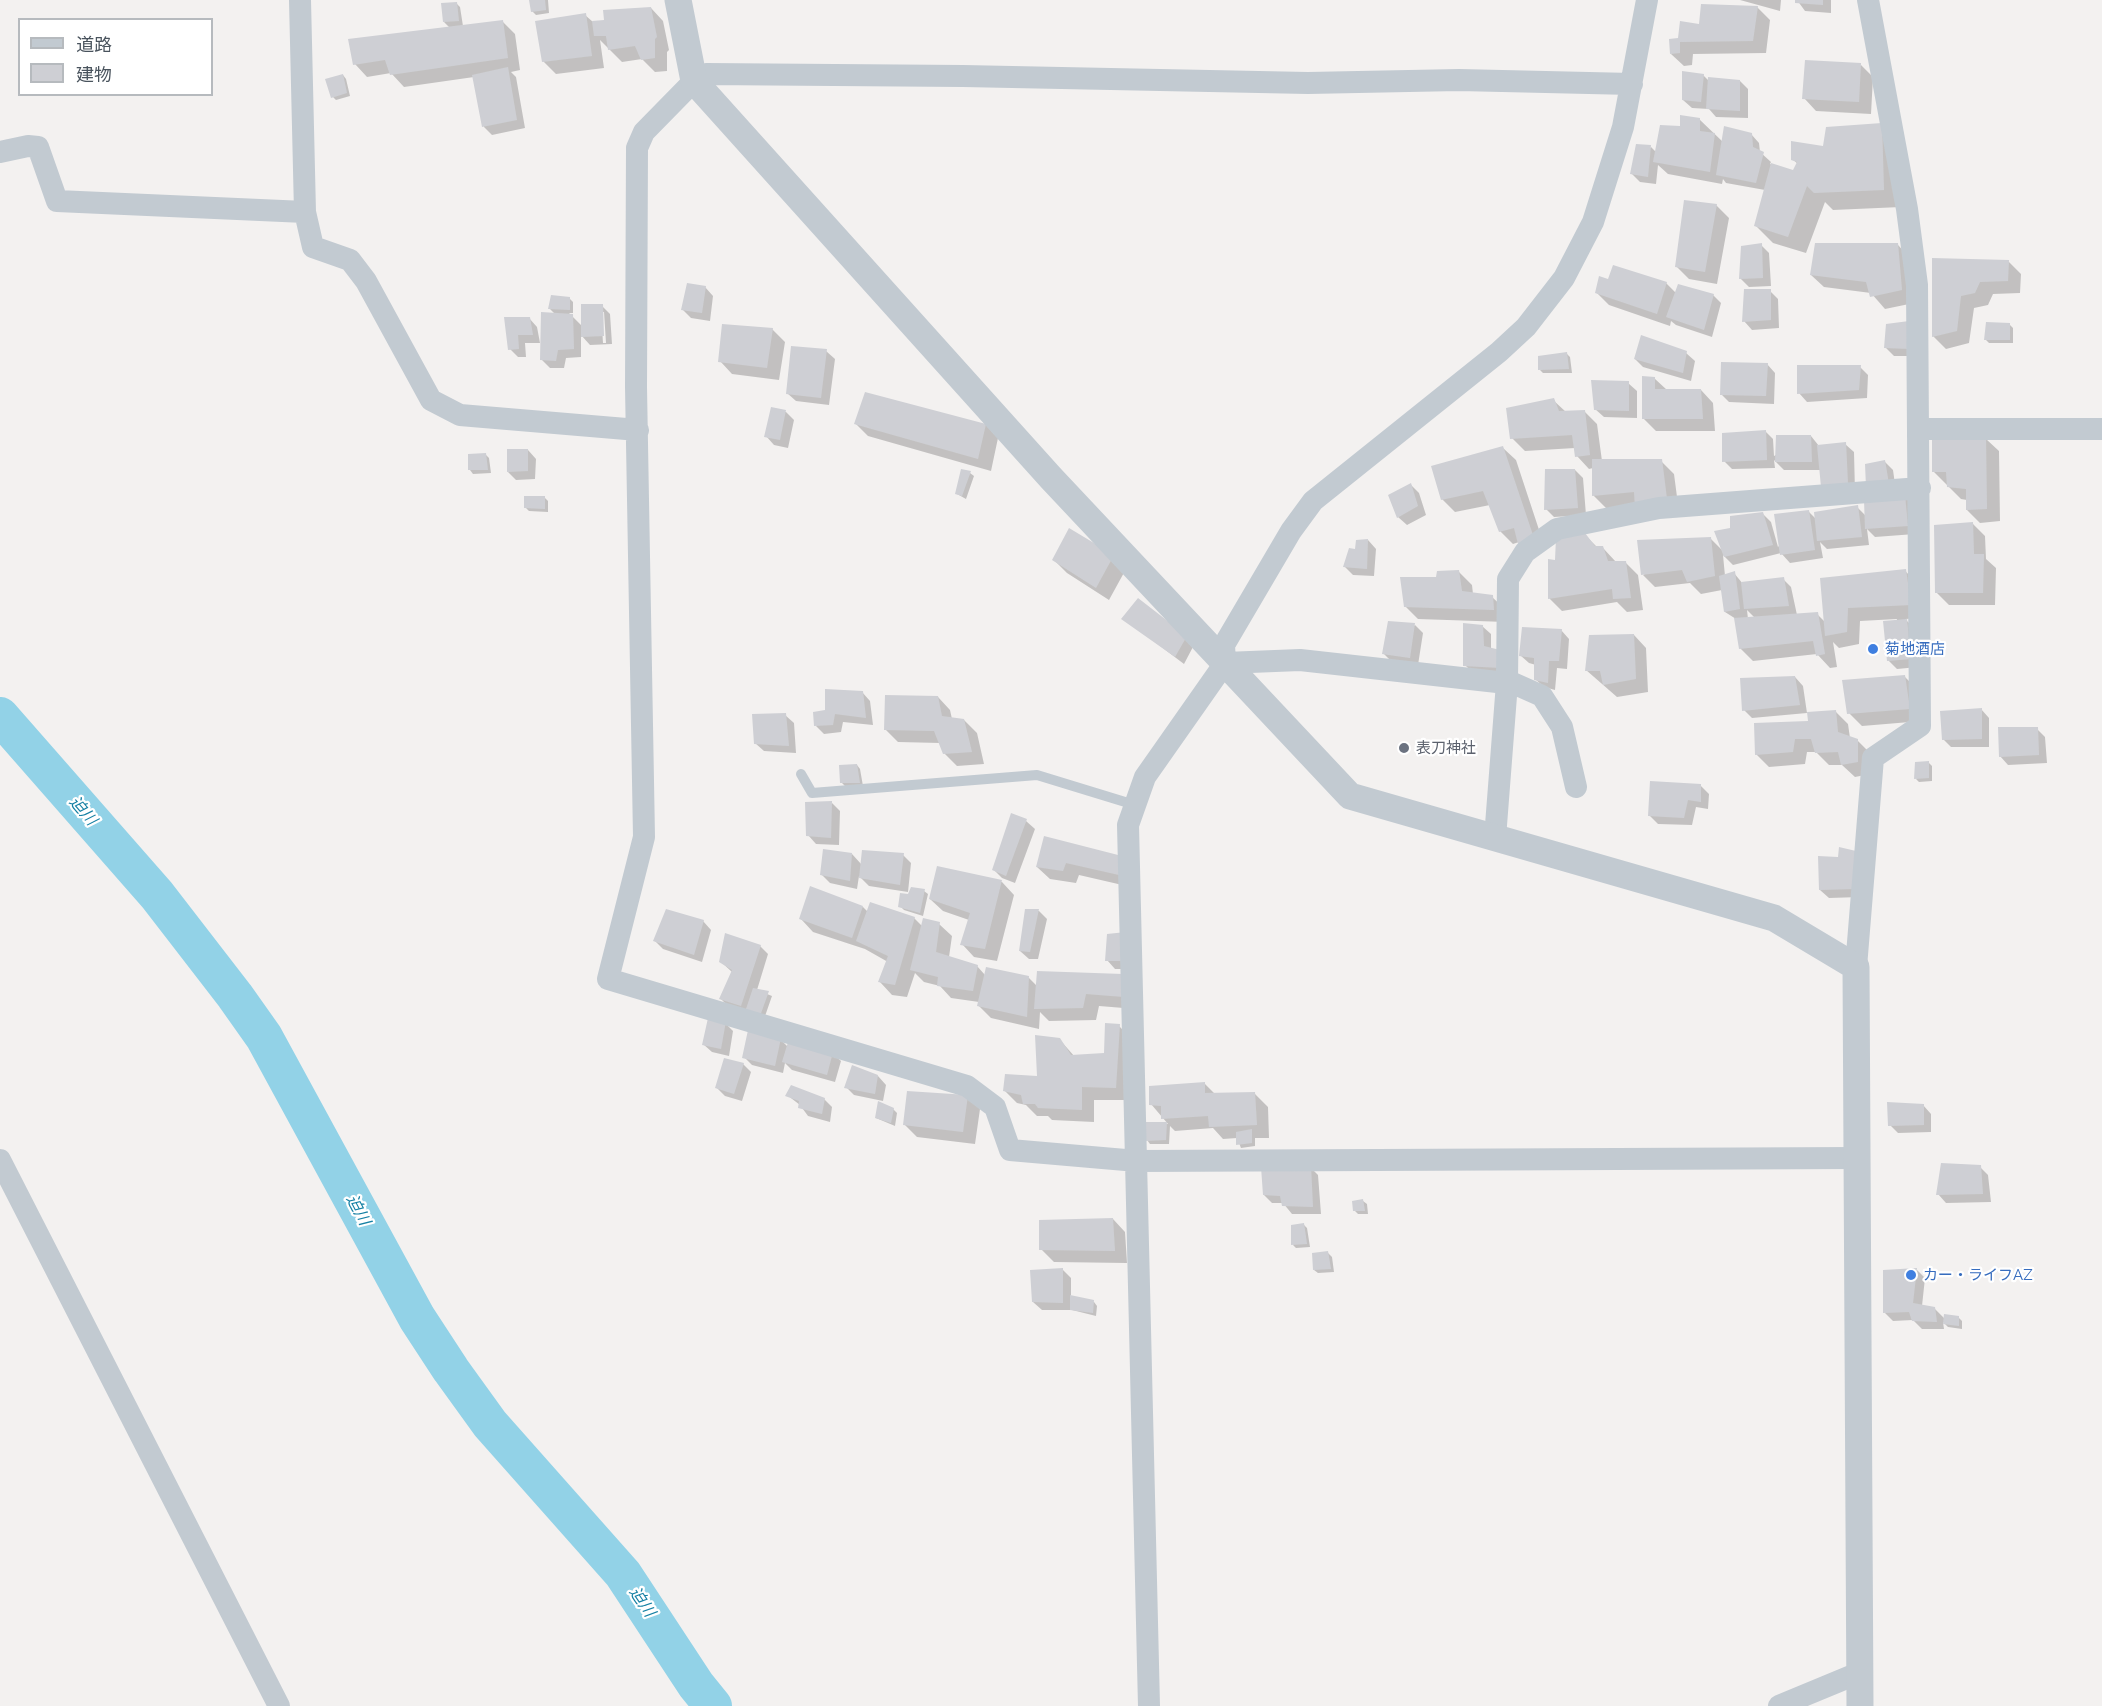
<!DOCTYPE html>
<meta charset="utf-8">
<style>
body{margin:0}
#map{position:relative;width:2102px;height:1706px;overflow:hidden;background:#f3f1f0;font-family:Raleway,"Noto Sans JP",sans-serif}
canvas{display:block}
.legend{position:absolute;left:18px;top:18px;width:195px;height:78px;box-sizing:border-box;background:#fff;border:2px solid #b6babe;margin:0;padding:8px 10px;list-style:none;font-size:18px;color:#49535d}
.legend li{display:flex;align-items:center;gap:12px;height:30px}
.legend b{width:30px;border:2px solid #b6babe}
</style>
<div id="map">
<canvas width="2102" height="1706"></canvas>
<ul class="legend">
<li><b style="height:8px;background:#c2cad1"></b>道路</li>
<li><b style="height:16px;background:#cecfd4"></b>建物</li>
</ul>
</div>
<script>
const c = document.querySelector('canvas').getContext('2d');
c.lineJoin = 'round';
function paint(path, color) {
  c.fillStyle = color;
  c.fill(path, 'evenodd');
}
function toPath(rows) {
  const path = new Path2D();
  for (const r of rows) {
    path.moveTo(r[0], r[1]);
    for (let i = 2; i < r.length; i += 2) path.lineTo(r[i], r[i + 1]);
  }
  return path;
}
function trace(path, color, width, dash) {
  c.strokeStyle = color;
  c.lineWidth = width;
  c.lineCap = dash ? 'butt' : 'round';
  c.setLineDash(dash || []);
  c.stroke(path);
}
function drawText(font, color, halo, rows, align = 'center') {
  c.font = font + ' Raleway,"Noto Sans JP",sans-serif';
  c.lineWidth = 4.5;
  c.setLineDash([]);
  c.textBaseline = 'middle';
  c.strokeStyle = halo;
  c.fillStyle = color;
  for (const [text, x, y, turn = 0] of rows) {
    c.save();
    c.translate(x, y);
    c.rotate((+turn || 0) * Math.PI / 180);
    c.textAlign = isNaN(turn) ? turn : align;
    if (halo) c.strokeText(text, 0, 0);
    c.fillText(text, 0, 0);
    c.restore();
  }
}
paint(toPath([
 [531,0,548,0,549,13,536,15,532,11],
 [1740,0,1781,0,1780,11],
 [1797,0,1831,0,1831,13,1805,11],
 [457,4,460,7,463,26,502,21,515,34,520,70,511,72,516,77,525,128,492,135,484,127,474,77,404,87,391,73,367,77,355,64,450,28,444,22],
 [1757,7,1770,20,1766,53,1693,54,1692,65,1684,66,1671,54,1680,40,1700,25],
 [651,8,663,21,669,50,667,52,667,71,655,72,642,59,622,62,600,40,604,68,556,74,543,61,585,15,593,22,605,22],
 [1861,65,1873,77,1871,114,1816,111,1804,98],
 [343,75,346,79,350,96,336,100,333,97],
 [1703,75,1709,81,1740,81,1748,89,1748,118,1716,117,1709,109,1692,108,1683,100],
 [1699,119,1723,142,1751,134,1759,143,1760,152,1771,162,1770,164,1794,172,1798,164,1792,159,1882,124,1901,207,1833,210,1825,202,1806,253,1773,243,1755,225,1765,190,1726,183,1723,179,1722,184,1668,174,1658,165,1656,184,1640,182,1632,174,1651,147,1656,152,1682,127],
 [1716,205,1729,218,1717,284,1689,279,1676,266],
 [1761,245,1769,253,1771,286,1749,287,1740,278],
 [1898,245,1910,258,1914,303,1885,309,1871,293,1824,287,1811,275],
 [1933,260,2008,261,2021,274,2020,293,1993,294,1988,305,1974,308,1969,343,1946,349,1933,336],
 [1609,281,1666,283,1676,293,1713,295,1721,303,1712,337,1676,325,1671,321,1670,326,1609,305,1597,293],
 [705,287,713,296,710,321,691,318,683,310],
 [1770,291,1778,299,1779,328,1752,330,1744,321],
 [569,298,573,302,573,313,569,313,582,326,602,306,610,314,612,344,590,345,581,335,581,357,566,358,564,368,550,368,542,360,555,314,550,309],
 [601,312,604,312,606,343,603,343],
 [529,318,537,327,540,343,525,343,526,357,518,357,510,349,506,319],
 [1908,323,1918,356,1894,356,1886,348],
 [2009,324,2013,328,2013,343,1989,343,1985,339],
 [772,329,785,342,779,380,732,374,720,361],
 [826,351,835,359,829,405,796,401,787,393],
 [1686,353,1695,361,1691,381,1643,367,1635,359],
 [1567,354,1570,357,1572,373,1543,373,1540,370],
 [1767,364,1775,373,1774,404,1729,402,1721,394],
 [1860,367,1868,375,1867,398,1807,402,1799,393],
 [1654,378,1667,390,1701,390,1713,403,1715,431,1656,431,1643,418],
 [1628,383,1637,391,1637,418,1604,417,1595,409],
 [1553,400,1566,412,1584,411,1597,424,1602,461,1661,461,1674,474,1679,512,1606,508,1593,495,1593,468,1589,469,1577,456,1575,448,1525,451,1512,438],
 [772,409,786,412,794,420,788,448,774,445,766,436],
 [855,423,986,425,998,438,991,471,868,436],
 [1765,431,1773,439,1774,456,1811,436,1819,446,1845,444,1854,452,1855,492,1821,470,1784,470,1774,460,1775,468,1732,469,1724,461],
 [1986,439,1999,451,2000,521,1980,523,1967,510,1967,500,1961,499,1933,471],
 [1503,448,1516,460,1545,548,1519,542,1513,544,1500,531,1490,505,1455,512,1442,499],
 [528,450,536,459,535,479,516,480,508,472],
 [485,454,489,458,491,473,473,474,470,470],
 [1885,462,1893,470,1896,491,1875,494],
 [1575,470,1583,478,1586,515,1554,517,1546,509],
 [970,473,974,476,966,499,957,494],
 [1411,485,1419,493,1426,515,1407,525,1398,517],
 [544,497,548,501,548,512,529,511,526,508],
 [1905,497,1913,505,1915,534,1875,537,1867,529,1869,545,1827,549,1820,542,1823,558,1790,563,1781,553,1733,565,1723,555,1725,576,1734,573,1743,584,1783,579,1791,587,1797,615,1817,614,1825,622,1905,571,1918,583,1923,618,1905,619,1915,629,1918,667,1897,669,1888,660,1897,619,1860,621,1859,644,1839,648,1833,642,1837,667,1830,668,1817,654,1753,661,1740,648,1736,619,1725,612,1722,590,1701,594,1690,583,1655,587,1643,575,1710,538,1723,551,1732,530,1762,513,1771,522,1778,547,1808,511,1816,519,1857,507,1866,516],
 [1747,610,1755,618,1748,619],
 [1973,524,1985,536,1986,559,1996,568,1995,605,1949,605,1936,592],
 [1069,530,1126,569,1109,600,1067,573,1054,560],
 [1585,535,1597,547,1603,548,1616,562,1625,562,1638,575,1643,610,1627,612,1617,602,1562,611,1549,598,1556,562],
 [1368,540,1376,549,1374,576,1353,575,1345,567],
 [1459,572,1472,585,1473,594,1492,597,1505,609,1506,622,1418,619,1405,606,1437,579],
 [1138,600,1194,645,1184,664,1123,618],
 [1415,625,1423,633,1418,665,1392,662,1384,654],
 [1482,626,1491,634,1491,649,1509,675,1473,673,1465,665],
 [1561,630,1569,639,1567,669,1557,668,1555,690,1544,687,1535,679,1536,665,1529,663,1520,655],
 [1634,635,1646,648,1648,692,1617,697,1586,670],
 [1904,676,1917,689,1922,721,1862,726,1849,713],
 [1795,677,1803,686,1807,713,1752,718,1744,710],
 [862,692,870,701,873,725,843,722,841,732,824,734,816,726,826,711],
 [938,697,950,710,952,719,964,720,977,733,984,764,957,766,944,753,940,743,898,742,885,729],
 [1981,709,1989,718,1989,747,1951,747,1943,739],
 [1836,712,1848,724,1850,738,1857,740,1870,753,1870,774,1855,777,1842,765,1829,765,1816,752,1807,752,1805,764,1769,767,1756,754,1809,722],
 [785,715,794,723,796,753,764,751,755,743],
 [2037,729,2045,737,2047,763,2008,765,2000,756],
 [1928,762,1932,766,1932,781,1919,782,1916,779],
 [857,765,860,769,863,786,845,786,841,782],
 [1700,785,1709,794,1708,809,1696,807,1692,825,1658,824,1650,816],
 [832,803,840,811,839,845,816,844,808,835],
 [1026,821,1035,829,1015,883,1002,878,994,870],
 [1045,838,1121,857,1131,887,1079,875,1076,883,1050,879,1037,867],
 [852,854,862,865,903,855,911,863,908,892,869,886,859,876,857,889,830,883,822,875],
 [1819,858,1861,897,1829,898,1820,890],
 [938,868,1002,882,1014,895,997,961,974,957,962,944,969,920,943,911,930,899],
 [924,891,928,894,923,916,904,910,900,906,907,895],
 [863,907,868,912,914,918,922,926,939,924,952,936,949,957,977,966,985,975,1029,978,1038,987,1123,975,1136,1009,1099,1006,1096,1020,1049,1021,1040,1012,1039,1029,991,1018,978,1005,979,1002,951,998,940,986,924,982,915,973,907,997,892,995,880,982,888,962,865,949,813,932,801,919],
 [1026,910,1039,911,1047,919,1038,959,1029,959,1020,951],
 [703,921,711,930,702,962,663,949,655,941],
 [1133,941,1132,969,1115,969,1107,960],
 [760,946,768,954,757,990,772,996,764,1019,729,1007,721,999,732,972,720,961],
 [725,1023,733,1031,729,1056,712,1052,703,1044],
 [1119,1026,1132,1039,1129,1100,1094,1100,1094,1122,1052,1120,1048,1116,1037,1116,1026,1105,1017,1103,1004,1090,1039,1078,1060,1040,1075,1057,1105,1055],
 [780,1039,788,1047,832,1053,841,1061,835,1082,792,1070,785,1063,783,1073,752,1065,744,1057],
 [743,1064,751,1072,742,1101,725,1096,716,1087],
 [878,1076,886,1085,883,1101,854,1095,846,1087],
 [1205,1084,1215,1094,1255,1094,1268,1107,1269,1138,1255,1138,1255,1146,1241,1148,1237,1138,1223,1139,1213,1128,1175,1131,1170,1126,1169,1144,1150,1144,1147,1140,1147,1123,1168,1124,1151,1104],
 [787,1095,824,1099,832,1107,830,1122,808,1116,800,1105],
 [967,1097,980,1109,975,1144,917,1137,904,1124],
 [1923,1105,1931,1114,1931,1132,1898,1133,1890,1125],
 [893,1109,897,1113,895,1126,876,1118],
 [1310,1167,1318,1175,1321,1214,1292,1214,1283,1203,1272,1203,1264,1195],
 [1980,1167,1988,1175,1991,1202,1946,1203,1938,1194],
 [1363,1201,1367,1204,1368,1214,1358,1214,1354,1210],
 [1113,1219,1125,1232,1127,1263,1054,1262,1041,1249],
 [1304,1225,1307,1228,1310,1247,1296,1248,1293,1245],
 [1328,1253,1332,1257,1334,1272,1318,1273,1314,1270],
 [1063,1270,1071,1278,1071,1296,1094,1302,1097,1306,1096,1316,1072,1310,1042,1310,1033,1302],
 [1917,1270,1925,1278,1922,1306,1934,1308,1945,1319,1958,1317,1962,1321,1962,1329,1948,1327,1943,1322,1944,1329,1922,1329,1913,1320,1893,1321,1885,1313]
]), '#0003');
trace(toPath([
 [0,716,157,895,235,996,264,1037,417,1318,451,1370,490,1424,623,1574,696,1685,713,1706]
]), '#92d2e7', 38);
paint(toPath([
 [529,0,545,0,546,10,531,12],
 [1795,0,1823,0,1823,5,1795,3],
 [457,2,459,21,443,22,441,3],
 [1701,4,1758,6,1753,41,1680,42,1680,53,1670,54,1669,39,1678,38,1680,21,1699,24],
 [651,7,657,37,655,39,655,58,641,60,635,46,608,50,606,36,594,36,592,21,604,20,603,10],
 [586,13,592,56,542,62,535,21],
 [503,20,508,58,390,75,385,60,353,65,348,39],
 [1805,60,1861,63,1859,102,1802,99],
 [508,67,517,120,482,127,472,75],
 [1682,71,1704,74,1701,102,1682,100],
 [343,74,347,93,331,98,325,79],
 [1708,77,1740,80,1740,111,1706,109],
 [1680,115,1700,118,1700,131,1715,133,1710,172,1653,162,1660,125,1680,126],
 [1882,123,1884,190,1814,193,1807,186,1788,237,1754,226,1771,163,1793,170,1797,162,1791,160,1791,141,1823,146,1826,127],
 [1724,126,1752,133,1753,147,1764,152,1756,183,1716,175],
 [1636,144,1651,145,1648,177,1630,174],
 [1684,200,1717,204,1705,272,1675,267],
 [1762,243,1763,278,1739,279,1741,246],
 [1815,243,1898,243,1902,290,1870,297,1866,282,1810,275],
 [1932,258,2009,260,2008,281,1980,282,1975,293,1961,296,1957,331,1932,337],
 [1613,265,1667,282,1657,314,1595,293,1599,276,1608,279],
 [687,283,706,286,702,313,681,310],
 [1678,284,1714,294,1704,330,1666,317],
 [1744,289,1771,289,1771,320,1742,322],
 [551,295,570,297,570,310,548,309],
 [581,304,603,304,604,336,581,337],
 [541,312,573,314,574,349,558,350,556,361,540,360],
 [504,317,530,317,533,335,518,335,519,349,508,350],
 [1909,321,1911,349,1884,348,1886,324],
 [1986,322,2010,323,2010,340,1984,340],
 [722,324,773,328,767,368,718,362],
 [1641,335,1687,351,1683,373,1634,359],
 [791,346,827,349,821,398,786,394],
 [1567,352,1569,369,1538,370,1538,356],
 [1721,362,1768,363,1766,396,1720,395],
 [1797,365,1861,365,1859,390,1797,394],
 [1642,376,1655,377,1655,389,1701,389,1703,419,1642,419],
 [1591,380,1629,381,1629,411,1594,410],
 [865,392,986,424,978,459,854,424],
 [1554,398,1559,411,1585,410,1590,455,1575,457,1572,435,1510,439,1506,408],
 [771,407,786,410,780,440,764,437],
 [1766,430,1767,460,1722,462,1722,433],
 [1776,435,1811,435,1812,462,1775,462],
 [1986,437,1987,509,1966,510,1966,489,1947,487,1946,472,1932,472,1932,439],
 [1846,442,1848,484,1821,487,1817,445],
 [1503,446,1533,535,1518,544,1514,528,1499,532,1483,491,1441,500,1431,466],
 [507,449,528,449,528,471,507,472],
 [486,453,488,470,468,470,468,454],
 [1592,459,1662,459,1667,499,1635,508,1634,492,1592,496],
 [1885,460,1889,484,1866,487,1865,464],
 [961,469,971,471,962,496,955,494],
 [1545,469,1575,469,1578,508,1544,510],
 [1411,483,1418,506,1397,518,1388,495],
 [1905,495,1908,526,1865,529,1864,500],
 [524,496,545,496,545,509,524,508],
 [1858,505,1862,537,1817,541,1814,512],
 [1809,510,1815,550,1780,555,1774,514],
 [1763,512,1773,545,1724,557,1714,531,1730,528,1730,516],
 [1973,522,1974,554,1984,554,1983,593,1935,593,1934,525],
 [1069,528,1114,555,1096,588,1052,560],
 [1585,533,1595,546,1603,546,1608,561,1626,561,1631,598,1613,599,1612,589,1548,599,1548,559,1555,560,1556,538],
 [1711,537,1715,576,1687,582,1682,570,1641,575,1637,540],
 [1368,539,1367,569,1343,567,1349,548,1355,549,1356,540],
 [1906,569,1911,605,1848,608,1847,632,1825,636,1820,578],
 [1459,570,1462,591,1493,595,1494,610,1404,607,1400,577,1436,577,1437,571],
 [1735,571,1740,609,1724,612,1719,576],
 [1784,577,1789,606,1744,609,1741,582],
 [1138,598,1187,636,1175,657,1121,619],
 [1818,612,1825,654,1816,656,1813,641,1739,649,1734,618],
 [1907,619,1911,659,1887,661,1883,621],
 [1388,621,1415,623,1410,658,1382,654],
 [1463,623,1483,625,1484,646,1500,650,1501,668,1463,666],
 [1522,627,1562,629,1559,661,1549,661,1548,683,1534,680,1534,658,1519,656],
 [1634,634,1636,679,1603,685,1600,671,1585,671,1589,635],
 [1905,675,1910,709,1847,714,1842,680],
 [1795,676,1800,705,1742,711,1740,678],
 [825,689,863,691,866,718,835,714,833,725,814,726,813,712,825,710],
 [885,695,938,696,942,716,964,719,972,752,943,754,934,731,884,730],
 [1982,708,1982,739,1942,740,1940,711],
 [1836,710,1838,732,1858,739,1858,762,1841,765,1838,752,1815,753,1811,739,1795,739,1793,752,1755,755,1754,723,1808,721,1807,712],
 [786,713,789,746,754,744,752,714],
 [1998,727,2038,727,2039,755,1999,757],
 [1929,761,1929,778,1914,779,1915,762],
 [857,764,860,783,840,783,839,765],
 [1650,781,1701,784,1701,802,1688,800,1684,818,1648,816],
 [832,801,831,838,806,836,805,802],
 [1011,813,1027,819,1006,876,992,870],
 [1044,836,1122,856,1119,875,1066,863,1063,871,1036,867],
 [1839,847,1856,851,1854,889,1819,890,1818,856,1838,857],
 [823,849,852,853,850,881,820,875],
 [862,850,904,853,900,885,859,878],
 [937,866,1002,880,985,949,960,945,970,913,929,899],
 [810,886,863,906,852,938,799,919],
 [911,887,925,889,920,913,898,907,900,893,908,894],
 [870,902,915,917,895,985,878,982,888,956,856,941],
 [666,909,704,920,694,955,653,941],
 [1025,909,1039,909,1030,952,1019,951],
 [923,918,940,922,936,952,978,965,973,991,937,986,938,977,910,970],
 [1126,932,1125,961,1105,961,1107,934],
 [725,933,761,945,741,1006,719,999,732,970,719,962],
 [986,967,1029,976,1027,1017,977,1006],
 [1037,971,1123,974,1124,997,1086,994,1083,1008,1034,1009],
 [753,988,769,991,760,1016,745,1012],
 [708,1018,726,1021,721,1049,702,1045],
 [1105,1023,1120,1024,1116,1088,1082,1087,1082,1110,1038,1108,1035,1104,1023,1104,1021,1095,1003,1091,1005,1074,1037,1076,1035,1035,1060,1038,1071,1055,1104,1053],
 [748,1030,781,1038,775,1066,742,1058],
 [788,1042,833,1052,827,1075,782,1062],
 [724,1058,744,1063,734,1094,715,1088],
 [852,1065,878,1075,875,1094,844,1088],
 [1205,1082,1205,1093,1255,1092,1257,1125,1209,1127,1208,1116,1161,1119,1161,1106,1149,1105,1149,1086],
 [791,1085,825,1098,822,1114,798,1108,799,1101,785,1096],
 [907,1091,968,1095,963,1132,903,1125],
 [878,1101,894,1108,891,1123,875,1118],
 [1887,1102,1924,1104,1924,1125,1888,1126],
 [1145,1122,1167,1122,1166,1140,1145,1141],
 [1252,1129,1252,1143,1236,1145,1236,1132],
 [1941,1163,1981,1165,1983,1194,1936,1195],
 [1311,1166,1313,1207,1282,1206,1280,1196,1263,1195,1261,1167],
 [1363,1199,1365,1211,1353,1211,1352,1201],
 [1113,1218,1115,1251,1039,1250,1039,1220],
 [1304,1223,1307,1244,1291,1245,1291,1225],
 [1328,1251,1331,1269,1313,1270,1312,1253],
 [1063,1268,1063,1303,1032,1302,1030,1270],
 [1917,1268,1913,1303,1935,1307,1937,1322,1912,1321,1909,1312,1883,1313,1883,1270],
 [1070,1295,1094,1300,1093,1313,1070,1310],
 [1944,1314,1959,1316,1959,1326,1943,1324]
]), '#cecfd4');
trace(toPath([
 [801,774,812,793,1037,775,1135,805]
]), '#c2cad1', 10);
trace(toPath([
 [300,0,305,212,313,247,350,260,366,281,431,400,460,415,638,430],
 [1632,84,1459,80,1308,83,963,76,706,74,694,81,644,132,637,148,636,387,644,837,608,979,967,1086,995,1107,1010,1150,1137,1161,1857,1158],
 [0,152,28,146,38,147,57,201,305,212],
 [1919,429,2102,429],
 [1225,663,1224,645,1291,531,1313,501,1499,352,1526,327,1564,278,1593,222,1623,127,1647,0],
 [1495,838,1507,683,1508,579,1525,552,1557,529,1659,508,1920,488],
 [1856,967,1873,758,1920,726,1917,285,1907,209,1868,0],
 [0,1160,279,1706],
 [1149,1706,1128,825,1145,777,1225,663,1300,660,1515,684,1542,696,1562,727,1576,787],
 [1779,1706,1861,1672]
]), '#c2cad1', 22);
trace(toPath([
 [678,0,694,81,1051,478,1350,796,1774,918,1856,967,1860,1706]
]), '#c2cad1', 27);
for (const [x, y, r, color] of [
 [1873,649,6,"#3f7fe0"],
 [1404,748,6,"#6b7280"],
 [1911,1275,6,"#3f7fe0"]
]) {
  const dot = new Path2D();
  dot.arc(x, y, r, 0, 2 * Math.PI);
  c.fillStyle = color;
  c.fill(dot);
  trace(dot, '#fff', 2);
}
drawText('15px', '#366cbe', '#fff', [
 ["菊地酒店",1885,649],
 ["カー・ライフAZ",1923,1275]
], 'left');
drawText('15px', '#5b616d', '#fff', [
 ["表刀神社",1416,748]
], 'left');
drawText('italic 16px', '#1580a4', '#fff', [
 ["迫川",83,811,49],
 ["迫川",358,1210,62],
 ["迫川",642,1602,56]
]);
</script>
